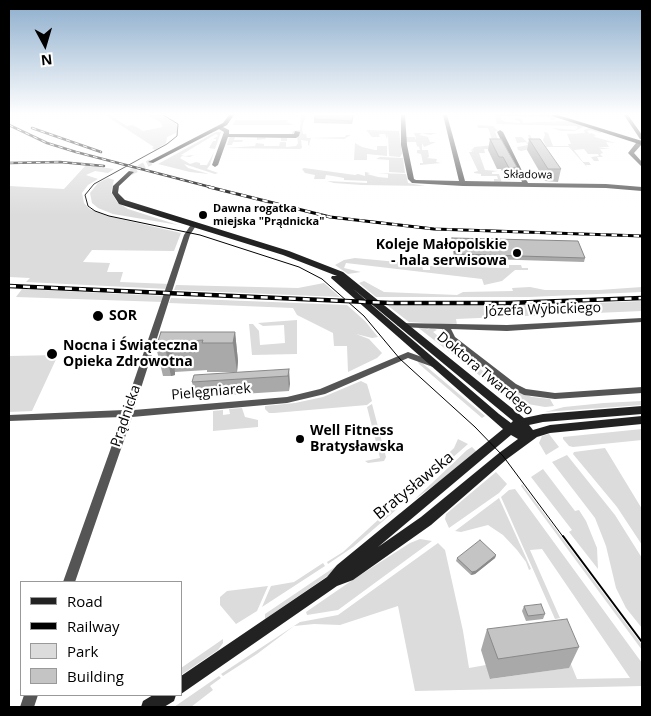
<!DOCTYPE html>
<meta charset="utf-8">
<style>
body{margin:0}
#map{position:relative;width:651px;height:716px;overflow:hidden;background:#fff;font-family:"Open Sans",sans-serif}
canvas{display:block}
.frame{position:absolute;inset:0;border:10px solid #000;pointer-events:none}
.legend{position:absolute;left:20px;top:581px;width:162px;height:115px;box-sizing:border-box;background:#fff;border:1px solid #999;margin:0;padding:6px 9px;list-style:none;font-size:15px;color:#000}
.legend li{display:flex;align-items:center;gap:10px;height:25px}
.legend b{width:25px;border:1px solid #999}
.north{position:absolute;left:20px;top:20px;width:50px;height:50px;-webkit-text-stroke:4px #fff;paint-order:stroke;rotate:174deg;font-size:14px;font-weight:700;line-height:20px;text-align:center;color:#000}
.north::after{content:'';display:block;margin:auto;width:18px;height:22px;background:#000;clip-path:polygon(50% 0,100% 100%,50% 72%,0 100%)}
</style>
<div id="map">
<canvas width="651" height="716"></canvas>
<div class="frame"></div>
<ul class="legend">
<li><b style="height:6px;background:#222"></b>Road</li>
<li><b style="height:6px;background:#000"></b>Railway</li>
<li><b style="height:14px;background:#dcdcdc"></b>Park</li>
<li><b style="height:14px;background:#c4c4c4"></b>Building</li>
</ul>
<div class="north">N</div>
</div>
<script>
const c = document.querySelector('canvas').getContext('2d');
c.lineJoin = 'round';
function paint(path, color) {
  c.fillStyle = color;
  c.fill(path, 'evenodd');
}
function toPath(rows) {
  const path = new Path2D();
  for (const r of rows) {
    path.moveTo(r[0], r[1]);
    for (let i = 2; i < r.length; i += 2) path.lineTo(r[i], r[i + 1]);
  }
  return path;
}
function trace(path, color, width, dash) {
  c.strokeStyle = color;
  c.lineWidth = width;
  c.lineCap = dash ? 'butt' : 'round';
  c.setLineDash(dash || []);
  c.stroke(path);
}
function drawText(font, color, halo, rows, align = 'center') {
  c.font = font + ' "Open Sans",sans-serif';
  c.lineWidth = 4.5;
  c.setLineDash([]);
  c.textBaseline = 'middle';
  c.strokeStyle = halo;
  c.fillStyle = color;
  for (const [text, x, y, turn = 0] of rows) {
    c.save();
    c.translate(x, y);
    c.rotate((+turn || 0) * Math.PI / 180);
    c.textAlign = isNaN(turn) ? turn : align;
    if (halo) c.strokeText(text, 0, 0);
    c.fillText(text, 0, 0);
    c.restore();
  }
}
paint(toPath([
 [105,115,110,115,127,126,133,125,143,131,163,127,159,121,147,115,161,115,175,123,178,127,178,132,167,137,166,143,155,150,152,148,154,147],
 [290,115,306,115,302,128,303,134,306,134,307,138,345,137,346,135,351,135,344,139,311,138,309,145,314,147,308,145,308,141,301,140,302,148,300,149,226,148,255,146,256,143,264,144,264,146,279,146,280,142,286,142,286,147,296,146,298,143,297,137,287,137,287,141,281,141,281,138,266,137,265,139,257,140,257,137,235,137,234,140,243,140,242,142,233,142,232,145,227,145,230,136,299,136,298,131,293,135,281,135,292,134,293,131,300,130,301,115],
 [495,115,549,115,558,117,554,120,549,120,551,119,550,117,500,116,500,118,504,119,500,119,506,122,520,123,520,121,515,120,516,118,524,119,522,120,523,123,567,121,585,126,574,131,561,131,552,128,575,130,578,128,576,126,497,124],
 [235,120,288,120,287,122,294,125,233,125],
 [477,125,493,126,498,131,521,132,495,131,501,149,484,149,485,153,479,153,485,170,498,171,492,172,492,174,499,174,502,183,494,183,494,179,498,179,497,176,481,176,481,174,474,173,474,172,478,171,469,152,472,152,471,149,463,150,471,149,474,152,472,149,474,148,474,147,494,145,488,128,478,128],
 [590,128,602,132,600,133,590,130,587,131,589,133,588,134,591,133,596,135,594,136,595,137,616,143,606,142,609,147,598,147,610,149,600,149,603,153,600,154,603,157,597,157,599,161,594,161,591,157,599,156,598,154,588,154,584,149,574,150,583,162,589,162,591,165,586,165,587,167,569,147,539,147,521,151,518,150,517,147,528,145,526,142,517,143,515,137,522,137,531,146,529,140,530,140,528,135,530,135,534,143,538,146,546,146,543,140,545,135,544,132,522,131,545,132,548,133,553,146,569,146,568,144,571,144,567,134,585,133,584,130],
 [366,130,399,131,402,154,400,157,389,156,388,134,387,139,385,134,379,134,380,137,372,137],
 [216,132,221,132,215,149,209,148,213,141,216,141,216,139,213,139,218,136,216,134,181,155,185,156,194,155,190,157,182,156,180,158,190,164,196,162,200,163,200,165,207,165,214,152,210,165,207,169,218,173,215,174,184,164,188,168,209,174,190,172,158,164],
 [414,133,437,133,430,135,422,133,419,135,428,137,430,142,436,142,424,147,422,143,422,150,428,150,429,157,427,158,437,159,436,162,441,163,420,165,420,163,423,163,421,154,417,153,417,150,420,150,419,147,417,146,416,142,406,142,406,137,415,137,416,140,416,138,426,141,416,138],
 [355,143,362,147,375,150,377,150,377,146,387,146,387,156,367,154,367,160,354,160],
 [380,157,403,158,404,166,395,166,404,166,405,173,389,172,389,160,376,159],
 [86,165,114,169,108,173,95,171,86,175,98,179,88,185,82,193,84,203,90,209,107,216,181,233,174,251,92,250,83,262,110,263,107,272,123,272,120,282,170,284,168,289,26,282,30,278,9,277,9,186,64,189],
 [304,168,355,175,358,174,365,176,365,172,370,173,367,174,378,177,388,178,388,174,377,173,406,174,408,183,425,186,362,185,334,183,327,181,367,183,367,181,344,180,344,178,333,176,326,175,325,179,314,179,315,175,305,173,302,169],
 [108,178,114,180,111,192,117,202,128,209,178,225,113,214,98,208,92,203,90,193,98,183],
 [355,258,419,264,422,265,423,270,430,270,430,266,509,268,509,265,521,265,522,268,528,268,528,270,515,270,502,281,484,285,482,279,346,263,344,268,361,272,348,274,335,265,344,260],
 [364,281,384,292,457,295,463,292,513,291,512,288,530,287,545,290,599,290,642,287,642,292,530,297,376,297,359,283],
 [324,283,340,297,174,290,176,285,298,288],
 [22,289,165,296,163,302,16,297],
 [171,298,347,305,365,321,378,337,372,338,356,334,369,339,382,353,377,358,348,372,347,346,334,346,333,333,297,315,293,308,169,303],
 [642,301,642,311,456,319,457,325,409,322,387,305,547,305],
 [297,320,297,354,252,355,249,324,253,324,259,331,260,345,285,343,284,325,263,326,258,323],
 [416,326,430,327,426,330,431,328,435,329,437,330,433,332,469,360,473,358,476,361,473,363,503,387,507,385,515,390,509,397,502,393],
 [58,355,32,411,9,412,9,356],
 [417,360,421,362,485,416,482,418,419,364],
 [361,381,367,384,372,401,367,405,274,413,269,413,265,409,265,406,295,403,323,397],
 [518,392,532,397,550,399,554,406,545,407,516,402,512,399],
 [642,401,642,405,545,412,564,407,604,403],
 [372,404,386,457,384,461,368,463,365,461,380,458,367,407],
 [242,408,245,417,258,420,258,427,213,431,213,411,223,410,223,415,230,414,229,409],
 [642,429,642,440,573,447,569,446,563,439,563,437],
 [549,434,559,447,546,455,539,443,542,436],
 [458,439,468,444,407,498,406,495,454,448],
 [472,447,478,453,414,500,467,450],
 [605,448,642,509,642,545,617,507,573,454,574,452],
 [567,455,615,515,642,558,642,628,626,608,616,588,606,546,595,518,552,462],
 [543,469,575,511,579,510,586,521,597,548,598,569,569,532,572,530,531,477],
 [496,472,507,484,499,493,449,528,445,519,446,514],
 [522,484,642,645,642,650,521,486],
 [515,489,642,663,642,686,415,691,398,606,340,625,314,624,294,626,257,654,223,676,221,674,300,622,338,615,438,543,445,550,463,631,469,668,486,665,491,679,568,668,568,657,577,679,630,678,542,549,530,550,560,618,555,619,501,497,509,490],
 [499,498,523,551,531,569,529,570,526,562,517,550,503,535,488,525,461,532,455,531],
 [391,508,397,509,353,547,328,564,327,562,343,552],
 [400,513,400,516,329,575,265,619,265,614,348,558],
 [420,539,432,541,338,610,307,615,306,612,354,579,410,543],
 [323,563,325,566,262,607,271,586,294,582],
 [268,586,257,611,236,624,220,605,220,597,227,591],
 [223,639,223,643,218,650,181,675,181,668],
 [219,676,221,678,210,686,213,690,191,707,174,707]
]), '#dcdcdc');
trace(toPath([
 [131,172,151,162]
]), '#d9d9d9', 6, [6, 3]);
paint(toPath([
 [401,115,405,115,407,145,414,179,416,180,459,181,443,115,447,115,465,181,522,182,497,132,500,130,503,132,528,183,606,184,642,187,642,191,606,188,463,186,412,183,408,179,401,145,401,115],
 [624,115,628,115,642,135,642,139,640,139,624,115],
 [217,126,221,126,229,130,229,134,294,134,295,131,300,132,299,136,296,138,228,137,218,165,215,167,212,165,224,132,217,128,217,126],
 [642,140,642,144,634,153,642,162,642,167,628,153,636,143,642,140],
 [194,222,197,224,190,235,134,410,287,397,320,389,408,352,436,362,437,364,433,367,408,358,325,394,287,403,132,417,75,582,63,582,122,417,9,421,9,415,124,410,184,235,192,223,194,222],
 [642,318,642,322,507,331,451,329,455,337,516,384,526,389,555,393,642,387,642,393,555,399,524,395,510,388,449,341,442,329,401,327,397,325,401,323,507,325,642,318],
 [24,695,38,695,34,707,20,707,24,695]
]), '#555');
paint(toPath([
 [229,115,234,115,227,125,153,163,148,162,223,123,229,115],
 [552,115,558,115,642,141,642,145,552,116,552,115],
 [129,171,134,172,119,186,118,193,125,200,289,251,343,272,524,418,543,414,642,406,642,414,543,422,529,425,533,430,550,425,642,416,642,424,550,433,537,437,507,459,431,525,353,580,337,586,181,694,181,676,327,577,337,565,503,429,331,278,332,276,337,276,283,255,119,204,112,193,113,186,129,171],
 [352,288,513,421,511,423,499,414,352,288],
 [511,435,518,439,499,453,421,517,378,547,511,435],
 [153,695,176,695,174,701,164,707,141,707,143,701,153,695]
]), '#222');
trace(toPath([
 [163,115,178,124,177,136,167,144,94,184,85,195,88,206,95,211,109,216,200,235,299,267,322,279,364,316,400,359,475,427,503,456,564,538]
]), '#000', 1);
trace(toPath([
 [563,536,642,642]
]), '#000', 2);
const railFar2 = toPath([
 [9,125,47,143,76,152,214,188],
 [32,128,101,152],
 [9,163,60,162,104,166]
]);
const railFar1 = toPath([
 [209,187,330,217,434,229,642,236]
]);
const rail = toPath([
 [9,286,390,303,508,303,642,298]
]);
trace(railFar2, '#000', 2.5);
trace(railFar1, '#000', 3);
trace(rail, '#000', 4.5);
trace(railFar2, '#fff', 1, [4.5]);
trace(railFar1, '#fff', 2, [5.5]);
trace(rail, '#fff', 2.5, [7]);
paint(toPath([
 [316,115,354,115,352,124,314,123,314,119],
 [490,139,501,139,514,179,506,180,501,169,497,169,488,150],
 [529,139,561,169,558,182,545,181,527,150],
 [452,238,585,258,584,262,454,258,452,242],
 [161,332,235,332,238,361,237,372,207,372,207,370,175,372,175,375,171,376,163,376,156,347],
 [289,369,289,391,195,397,192,382],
 [496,555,495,558,475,574,471,575,456,561,457,558],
 [524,606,545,614,543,619,526,621,522,611],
 [487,629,579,647,569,668,490,679,481,650]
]), '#a9a9a9');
paint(toPath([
 [517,167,514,179,506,180,509,168],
 [235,332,238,361,237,372,233,343],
 [170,343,175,372,175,375,171,376,165,347],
 [289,369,290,384,289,391,288,376],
 [496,555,495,558,475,574,471,575,472,572]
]), '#898989');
const building = toPath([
 [316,115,353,115,352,121,314,119,316,115],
 [490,139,501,139,517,167,509,168,503,157,499,157,490,139],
 [529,139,540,139,561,169,548,169,529,139],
 [452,238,578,241,585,258,455,254,452,238],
 [161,332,235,332,233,343,202,343,203,340,170,343,169,345,165,347,156,347,161,332],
 [289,369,288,376,192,382,194,375,289,369],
 [480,540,496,555,476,571,472,572,457,558,480,540],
 [541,604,545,614,528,616,524,606,541,604],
 [567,619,579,647,498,659,487,629,567,619]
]);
paint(building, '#c4c4c4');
trace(building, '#898989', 1);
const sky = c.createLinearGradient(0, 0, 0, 215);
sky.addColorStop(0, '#8cadcc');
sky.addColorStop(0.53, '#fff');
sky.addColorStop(1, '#ffffff00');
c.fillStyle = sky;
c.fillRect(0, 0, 651, 215);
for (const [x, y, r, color] of [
 [203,215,5,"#000"],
 [517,253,5,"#000"],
 [98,316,6,"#000"],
 [52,354,6,"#000"],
 [300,439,5,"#000"]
]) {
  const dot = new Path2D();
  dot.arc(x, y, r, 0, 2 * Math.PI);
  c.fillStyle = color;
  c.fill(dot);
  trace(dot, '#fff', 2);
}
drawText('11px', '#000', '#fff', [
 ["Składowa",528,175,1]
]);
drawText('bold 11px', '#000', '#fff', [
 ["Dawna rogatka",213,209],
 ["miejska \"Prądnicka\"",213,222]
], 'left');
drawText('bold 14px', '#000', '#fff', [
 ["Koleje Małopolskie",507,245,"right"],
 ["- hala serwisowa",507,261,"right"],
 ["SOR",109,316],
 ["Nocna i Świąteczna",63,346],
 ["Opieka Zdrowotna",63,362],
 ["Well Fitness",310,431],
 ["Bratysławska",310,447]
], 'left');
drawText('14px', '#000', '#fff', [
 ["Józefa Wybickiego",543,310,-2],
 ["Doktora Twardego",485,374,40],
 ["Pielęgniarek",211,392,-5],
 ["Prądnicka",126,416,-71]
]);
drawText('16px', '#000', '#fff', [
 ["Bratysławska",414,486,-39]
]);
</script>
